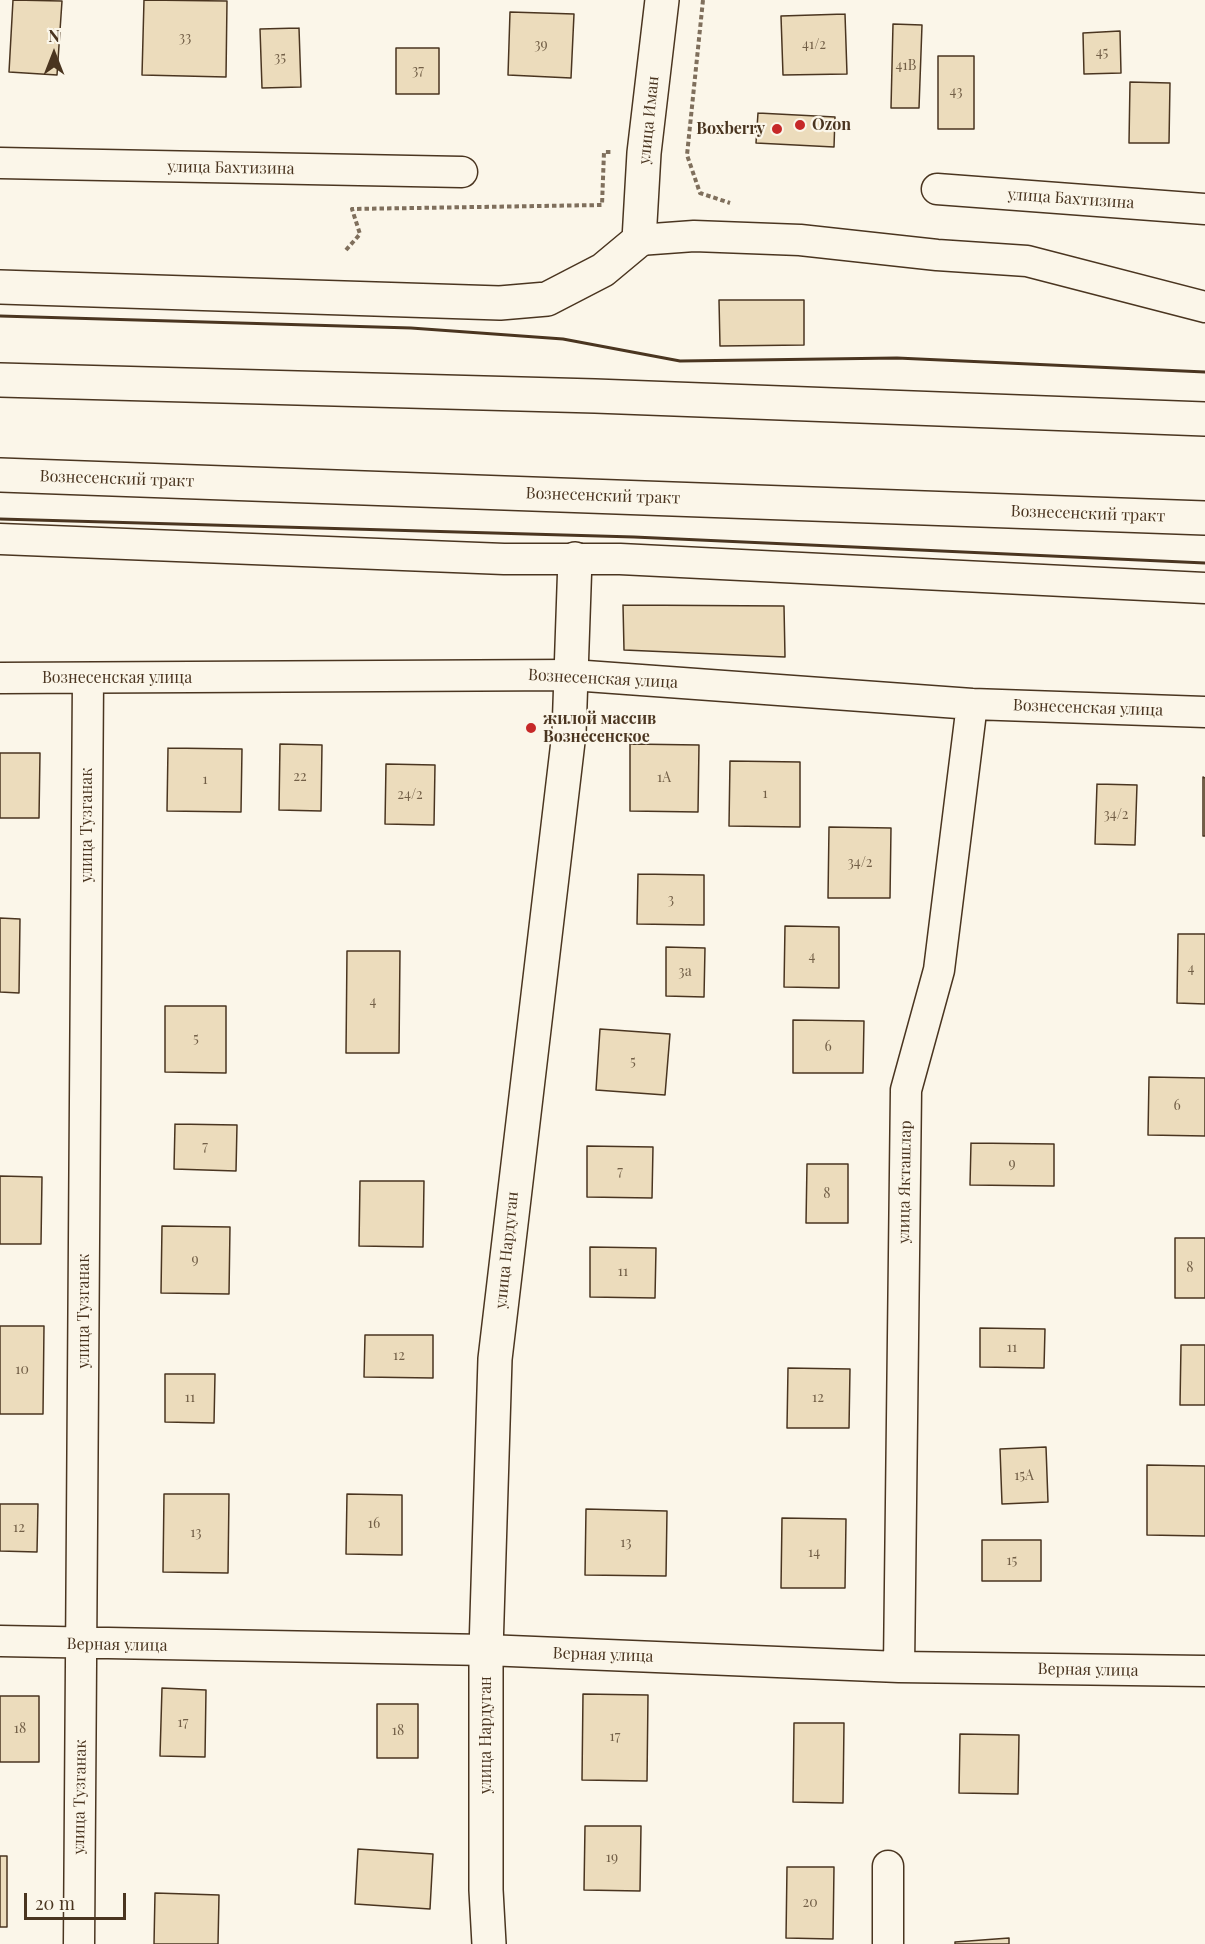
<!DOCTYPE html>
<meta charset="utf-8">
<style>
body{margin:0}
#map{position:relative;width:1205px;height:1944px;overflow:hidden;background:#fbf6e9;font-family:"Playfair Display",serif}
canvas{display:block}
.north{position:absolute;left:24px;top:24px;width:60px;height:60px;-webkit-text-stroke:4px #fbf6e9;paint-order:stroke;rotate:0deg;font-size:16px;font-weight:700;line-height:24px;text-align:center;color:#4a3520}
.north::after{content:'';display:block;margin:auto;width:21px;height:27px;background:#4a3520;clip-path:polygon(50% 0,100% 100%,50% 72%,0 100%)}
.scale{position:absolute;left:24px;top:1893px;width:102px;height:27px;box-sizing:border-box;border:3px solid #4a3520;border-top:0;padding-left:8px;font-size:18px;line-height:21px;white-space:nowrap;color:#4a3520;-webkit-text-stroke:4px #fbf6e9;paint-order:stroke}
</style>
<div id="map">
<canvas width="1205" height="1944"></canvas>
<div class="north">N</div>
<div class="scale">20 m</div>
</div>
<script>
const c = document.querySelector('canvas').getContext('2d');
c.lineJoin = 'round';
function paint(path, color) {
  c.fillStyle = color;
  c.fill(path, 'evenodd');
}
function toPath(rows) {
  const path = new Path2D();
  for (const r of rows) {
    path.moveTo(r[0], r[1]);
    for (let i = 2; i < r.length; i += 2) path.lineTo(r[i], r[i + 1]);
  }
  return path;
}
function trace(path, color, width, dash) {
  c.strokeStyle = color;
  c.lineWidth = width;
  c.lineCap = dash ? 'butt' : 'round';
  c.setLineDash(dash || []);
  c.stroke(path);
}
function drawText(font, color, halo, rows, align = 'center') {
  c.font = font + ' "Playfair Display",serif';
  c.lineWidth = 4.5;
  c.setLineDash([]);
  c.textBaseline = 'middle';
  c.strokeStyle = halo;
  c.fillStyle = color;
  for (const [text, x, y, turn = 0] of rows) {
    c.save();
    c.translate(x, y);
    c.rotate((+turn || 0) * Math.PI / 180);
    c.textAlign = isNaN(turn) ? turn : align;
    if (halo) c.strokeText(text, 0, 0);
    c.fillText(text, 0, 0);
    c.restore();
  }
}
const building = toPath([
 [13,0,62,1,57,75,9,72,13,0],
 [144,0,227,1,226,77,142,75,144,0],
 [510,12,574,14,571,78,508,75,510,12],
 [845,14,847,74,783,75,781,16,845,14],
 [893,24,922,25,919,108,891,108,893,24],
 [299,28,301,87,262,88,260,29,299,28],
 [1120,31,1121,73,1084,74,1083,33,1120,31],
 [396,48,439,48,439,94,396,94,396,48],
 [938,56,974,56,974,129,938,129,938,56],
 [1130,82,1170,83,1169,143,1129,143,1130,82],
 [758,113,835,117,834,147,756,143,758,113],
 [719,300,804,300,804,345,720,346,719,300],
 [623,605,784,606,785,657,624,650,623,605],
 [280,744,322,745,321,811,279,810,280,744],
 [630,744,699,745,698,812,630,811,630,744],
 [168,748,242,749,241,812,167,811,168,748],
 [0,753,40,753,39,818,0,818,0,753],
 [730,761,800,762,800,827,729,826,730,761],
 [386,764,435,765,434,825,385,824,386,764],
 [1203,777,1205,778,1205,836,1203,836,1203,777],
 [1097,784,1137,785,1135,845,1095,844,1097,784],
 [829,827,891,828,890,898,828,898,829,827],
 [638,874,704,875,704,925,637,924,638,874],
 [0,918,20,919,19,993,0,992,0,918],
 [785,926,839,927,839,988,784,987,785,926],
 [1178,934,1205,934,1205,1004,1177,1003,1178,934],
 [666,947,705,948,704,997,666,996,666,947],
 [347,951,400,951,399,1053,346,1053,347,951],
 [165,1006,226,1006,226,1073,165,1072,165,1006],
 [793,1020,864,1021,863,1073,793,1073,793,1020],
 [600,1029,670,1034,665,1095,596,1090,600,1029],
 [1149,1077,1205,1078,1205,1136,1148,1135,1149,1077],
 [175,1124,237,1125,236,1171,174,1169,175,1124],
 [971,1143,1054,1144,1054,1186,970,1185,971,1143],
 [587,1146,653,1147,652,1198,587,1197,587,1146],
 [807,1164,848,1164,848,1223,806,1223,807,1164],
 [0,1176,42,1177,41,1244,0,1244,0,1176],
 [360,1181,424,1181,423,1247,359,1246,360,1181],
 [162,1226,230,1227,229,1294,161,1293,162,1226],
 [1175,1238,1205,1238,1205,1298,1175,1298,1175,1238],
 [590,1247,656,1248,655,1298,590,1297,590,1247],
 [0,1326,44,1326,43,1414,0,1414,0,1326],
 [980,1328,1045,1329,1044,1368,980,1367,980,1328],
 [365,1335,433,1335,433,1378,364,1377,365,1335],
 [1181,1345,1205,1345,1205,1405,1180,1405,1181,1345],
 [788,1368,850,1369,849,1428,787,1428,788,1368],
 [165,1374,215,1374,214,1423,165,1422,165,1374],
 [1046,1447,1048,1502,1002,1504,1000,1449,1046,1447],
 [1147,1465,1205,1466,1205,1536,1147,1535,1147,1465],
 [164,1494,229,1494,228,1573,163,1572,164,1494],
 [347,1494,402,1495,402,1555,346,1554,347,1494],
 [0,1504,38,1504,37,1552,0,1551,0,1504],
 [586,1509,667,1511,666,1576,585,1575,586,1509],
 [782,1518,846,1519,845,1588,781,1588,782,1518],
 [982,1540,1041,1540,1041,1581,982,1581,982,1540],
 [162,1688,206,1690,205,1757,160,1756,162,1688],
 [583,1694,648,1695,647,1781,582,1780,583,1694],
 [0,1696,39,1696,39,1762,0,1762,0,1696],
 [377,1704,418,1704,418,1758,377,1758,377,1704],
 [794,1723,844,1723,843,1803,793,1802,794,1723],
 [960,1734,1019,1735,1018,1794,959,1793,960,1734],
 [585,1826,641,1826,640,1891,584,1890,585,1826],
 [358,1849,433,1854,430,1909,355,1904,358,1849],
 [0,1856,7,1856,7,1927,0,1927,0,1856],
 [787,1867,834,1867,833,1939,786,1938,787,1867],
 [155,1893,219,1895,218,1944,154,1944,155,1893],
 [1009,1938,1009,1944,955,1944,955,1942,1009,1938]
]);
paint(building, '#ecdcbc');
trace(building, '#4a3520', 1.5);
const minor = toPath([
 [0,163,462,172],
 [937,189,1205,209],
 [639,240,694,236,800,240,937,255,1027,261,1205,307],
 [0,539,504,559,620,559,1205,588],
 [0,678,572,675,972,704,1205,712],
 [0,1641,486,1650,899,1667,1205,1671],
 [899,1667,906,1090,939,970,972,704],
 [888,1866,888,1944],
 [79,1944,88,679]
]);
const tertiary = toPath([
 [0,287,500,303,547,299,603,270,639,240,644,153,662,0],
 [489,1944,486,1890,486,1650,495,1359,569,733,575,559]
]);
const primary = toPath([
 [0,380,595,396,1205,419],
 [0,475,1205,518]
]);
trace(minor, '#4a3520', 33);
trace(tertiary, '#4a3520', 36);
trace(primary, '#4a3520', 36);
trace(toPath([
 [703,0,687,155,700,193,730,203],
 [346,250,360,234,352,209,602,205,604,152,612,152]
]), '#7f6f5c', 4, [4.5, 3]);
trace(minor, '#fbf6e9', 30);
trace(tertiary, '#fbf6e9', 33);
trace(primary, '#fbf6e9', 33);
trace(toPath([
 [0,316,411,328,563,339,680,361,897,358,1205,372],
 [0,519,634,537,1205,563]
]), '#4a3520', 3);
for (const [x, y, r, color] of [
 [800,125,6,"#c62828"],
 [777,129,6,"#c62828"],
 [531,728,6,"#c62828"]
]) {
  const dot = new Path2D();
  dot.arc(x, y, r, 0, 2 * Math.PI);
  c.fillStyle = color;
  c.fill(dot);
  trace(dot, '#fbf6e9', 2);
}
drawText('14px', '#725f47', null, [
 ["33",185,38],
 ["39",541,45],
 ["41/2",814,45],
 ["45",1102,53],
 ["35",280,58],
 ["41В",906,66],
 ["37",418,71],
 ["43",956,92],
 ["22",300,777],
 ["1А",664,778],
 ["1",205,780],
 ["1",765,794],
 ["24/2",410,795],
 ["34/2",1116,815],
 ["34/2",860,863],
 ["3",671,900],
 ["4",812,957],
 ["4",1191,969],
 ["3а",685,972],
 ["4",373,1002],
 ["5",196,1039],
 ["6",828,1047],
 ["5",633,1062],
 ["6",1177,1106],
 ["7",205,1147],
 ["9",1012,1164],
 ["7",620,1172],
 ["8",827,1194],
 ["9",195,1260],
 ["8",1190,1268],
 ["11",623,1272],
 ["11",1012,1348],
 ["12",399,1356],
 ["10",22,1370],
 ["11",190,1398],
 ["12",818,1398],
 ["15А",1024,1476],
 ["16",374,1524],
 ["12",19,1528],
 ["13",196,1533],
 ["13",626,1543],
 ["14",814,1553],
 ["15",1012,1561],
 ["17",183,1723],
 ["18",20,1729],
 ["18",398,1731],
 ["17",615,1737],
 ["19",612,1858],
 ["20",810,1903]
]);
drawText('16px', '#4a3520', '#fbf6e9', [
 ["улица Иман",649,120,-84],
 ["улица Бахтизина",231,168,1],
 ["улица Бахтизина",1071,199,4],
 ["Вознесенский тракт",117,479,2],
 ["Вознесенский тракт",603,496,2],
 ["Вознесенский тракт",1088,514,2],
 ["Вознесенская улица",117,678],
 ["Вознесенская улица",603,679,3],
 ["Вознесенская улица",1088,708,2],
 ["улица Тузганак",87,825,-90],
 ["улица Якташлар",905,1182,-89],
 ["улица Нардуган",507,1250,-84],
 ["улица Тузганак",84,1311,-90],
 ["Верная улица",117,1645,1],
 ["Верная улица",603,1655,2],
 ["Верная улица",1088,1670,1],
 ["улица Нардуган",486,1735,-90],
 ["улица Тузганак",80,1797,-89]
]);
drawText('bold 16px', '#4a3520', '#fbf6e9', [
 ["Ozon",812,125],
 ["Boxberry",765,129,"right"],
 ["жилой массив",543,719],
 ["Вознесенское",543,737]
], 'left');
</script>
